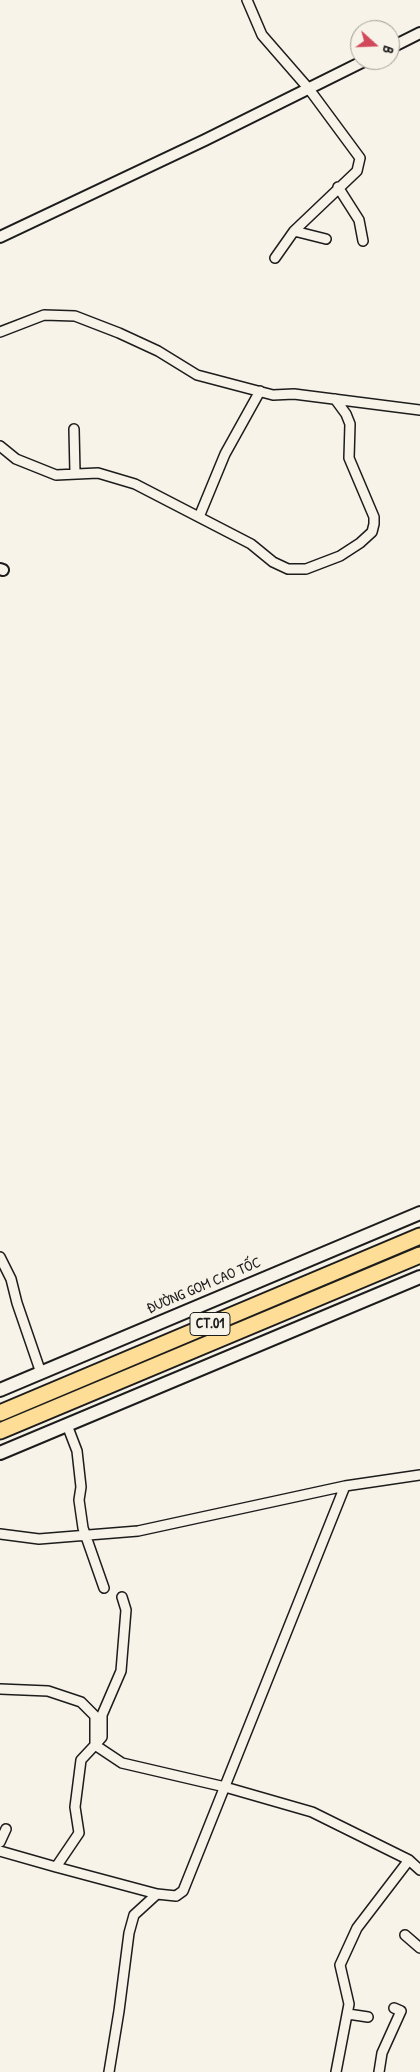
<!DOCTYPE html>
<meta charset="utf-8">
<style>
body{margin:0}
#map{position:relative;width:420px;height:2072px;overflow:hidden;background:#f7f3e8;font-family:"Patrick Hand",sans-serif}
canvas{display:block}
.north{position:absolute;left:350px;top:20px;width:50px;height:50px;box-sizing:border-box;background:#f7f3e8;border:1px solid #9f9d96;border-radius:50%;rotate:110deg;font-size:14px;font-weight:700;line-height:20px;text-align:center;color:#1c1c1c}
.north::after{content:'';display:block;margin:auto;width:18px;height:22px;background:#d1495b;clip-path:polygon(50% 0,100% 100%,50% 72%,0 100%)}
</style>
<div id="map">
<canvas width="420" height="2072"></canvas>
<div class="north">B</div>
</div>
<script>
const c = document.querySelector('canvas').getContext('2d');
c.lineJoin = 'round';
function toPath(rows) {
  const path = new Path2D();
  for (const r of rows) {
    path.moveTo(r[0], r[1]);
    for (let i = 2; i < r.length; i += 2) path.lineTo(r[i], r[i + 1]);
  }
  return path;
}
function trace(path, color, width, dash) {
  c.strokeStyle = color;
  c.lineWidth = width;
  c.lineCap = dash ? 'butt' : 'round';
  c.setLineDash(dash || []);
  c.stroke(path);
}
function drawText(font, color, halo, rows, align = 'center') {
  c.font = font + ' "Patrick Hand",sans-serif';
  c.lineWidth = 4.5;
  c.setLineDash([]);
  c.textBaseline = 'middle';
  c.strokeStyle = halo;
  c.fillStyle = color;
  for (const [text, x, y, turn = 0] of rows) {
    c.save();
    c.translate(x, y);
    c.rotate((+turn || 0) * Math.PI / 180);
    c.textAlign = isNaN(turn) ? turn : align;
    if (halo) c.strokeText(text, 0, 0);
    c.fillText(text, 0, 0);
    c.restore();
  }
}
const minor = toPath([
 [247,0,262,35,309,89,360,158,357,171,294,231],
 [338,187,359,220,363,241],
 [275,258,294,231,326,239],
 [0,332,44,315,75,316,119,333,158,351,197,375,273,395,294,394,420,410],
 [74,429,75,473],
 [0,446,16,459,56,475,98,473,135,484,251,544,273,562,288,569,306,569,340,556,360,543,372,532,374,524,374,517,349,458,350,424,346,414,335,399],
 [199,517,225,454,260,391],
 [0,1257,11,1279,17,1303,41,1373],
 [67,1425,77,1451,81,1487,79,1500,83,1528,104,1588],
 [0,1534,39,1539,138,1531,345,1486,420,1475],
 [122,1597,126,1610,121,1671,102,1715,102,1737,95,1745,122,1763,225,1787,312,1812,409,1860,420,1870],
 [0,1689,48,1691,81,1702,95,1716,95,1745,81,1760,75,1807,79,1833,56,1867,157,1894],
 [0,1842,6,1829],
 [0,1851,56,1867],
 [405,1935,420,1948],
 [348,2014,368,2017],
 [109,2072,119,2011,129,1933,134,1915,157,1894,176,1896,183,1891,345,1486],
 [336,2072,349,2004,340,1965,357,1928,409,1860],
 [379,2072,382,2053,401,2011,394,2008]
]);
const tertiary = toPath([
 [390,48,420,33],
 [0,237,205,140,366,60],
 [0,569,3,570]
]);
const secondary = toPath([
 [0,1390,420,1213],
 [0,1453,420,1277]
]);
const motorway = toPath([
 [0,1413,420,1236],
 [0,1431,420,1255]
]);
trace(minor, '#1c1c1c', 12);
trace(tertiary, '#1c1c1c', 14);
trace(secondary, '#1c1c1c', 16);
trace(motorway, '#1c1c1c', 19);
trace(minor, '#f7f3e8', 9);
trace(tertiary, '#f7f3e8', 10);
trace(secondary, '#f7f3e8', 12);
trace(motorway, '#fedd96', 15);
for (const [x, y, w] of [
 [210,1324,40]
]) {
  const box = new Path2D();
  box.roundRect(x - w / 2, y - 11.5, w, 23, 4);
  c.fillStyle = '#f7f3e8';
  c.fill(box);
  trace(box, '#1c1c1c', 1);
}
drawText('bold 14px', '#1c1c1c', null, [
 ["CT.01",210,1324]
]);
drawText('15px', '#1c1c1c', '#f7f3e8', [
 ["ĐƯỜNG GOM CAO TỐC",204,1286,-23]
]);
</script>
